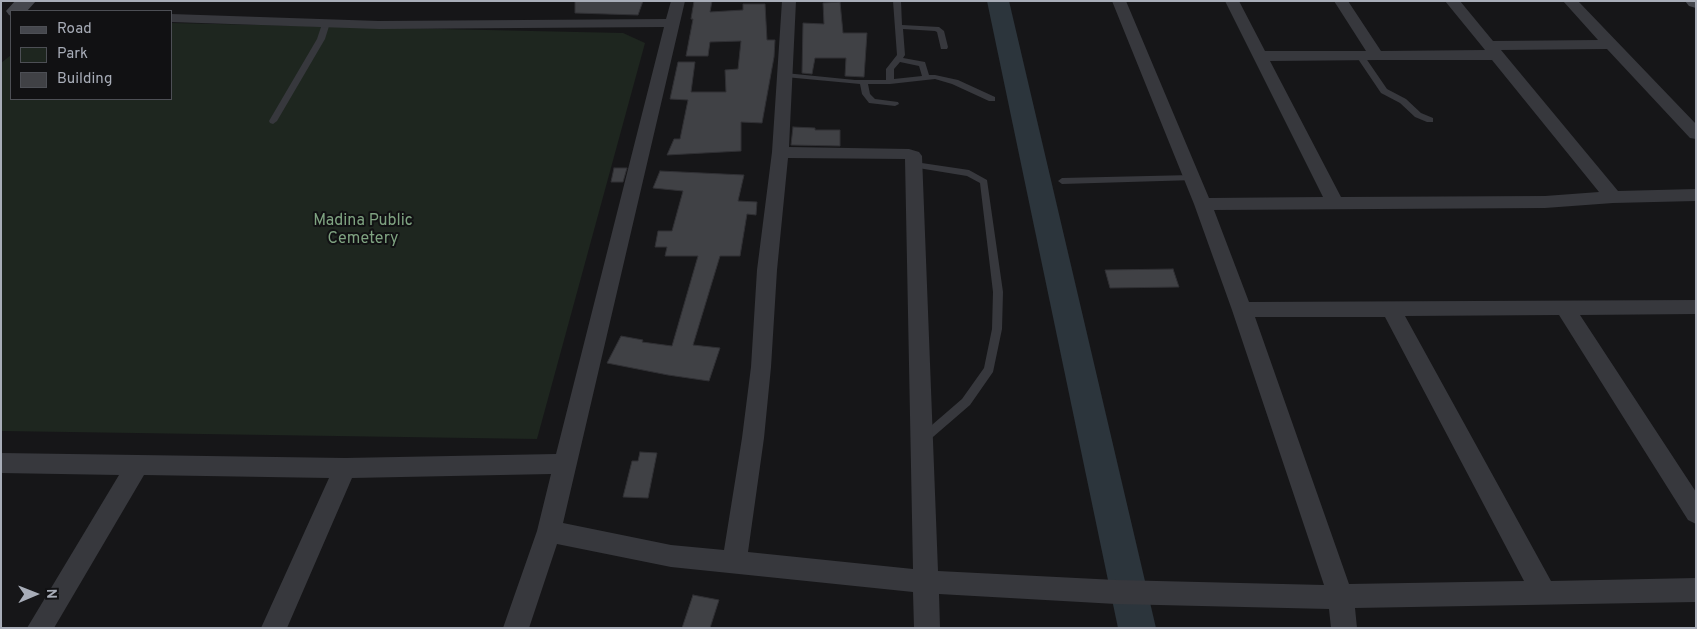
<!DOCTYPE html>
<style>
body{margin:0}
#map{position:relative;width:1697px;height:629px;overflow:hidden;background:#161618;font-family:Overpass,sans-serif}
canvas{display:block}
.frame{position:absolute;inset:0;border:2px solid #a8adb8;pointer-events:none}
.legend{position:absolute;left:10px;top:10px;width:162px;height:90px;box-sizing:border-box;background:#111113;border:1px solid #4d4f55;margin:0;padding:6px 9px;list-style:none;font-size:15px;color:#a8adb8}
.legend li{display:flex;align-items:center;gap:10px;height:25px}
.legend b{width:25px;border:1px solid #4d4f55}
.north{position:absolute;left:10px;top:569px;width:50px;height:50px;-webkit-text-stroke:4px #111113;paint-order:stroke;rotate:89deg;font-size:14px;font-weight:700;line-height:20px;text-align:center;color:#a8adb8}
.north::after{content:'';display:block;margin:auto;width:18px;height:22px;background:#a8adb8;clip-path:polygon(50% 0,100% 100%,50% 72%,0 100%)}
</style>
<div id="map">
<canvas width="1697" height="629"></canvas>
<div class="frame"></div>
<ul class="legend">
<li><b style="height:6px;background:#45474d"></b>Road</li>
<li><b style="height:14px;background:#1e261f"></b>Park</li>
<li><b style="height:14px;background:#404145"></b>Building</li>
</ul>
<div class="north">N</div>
</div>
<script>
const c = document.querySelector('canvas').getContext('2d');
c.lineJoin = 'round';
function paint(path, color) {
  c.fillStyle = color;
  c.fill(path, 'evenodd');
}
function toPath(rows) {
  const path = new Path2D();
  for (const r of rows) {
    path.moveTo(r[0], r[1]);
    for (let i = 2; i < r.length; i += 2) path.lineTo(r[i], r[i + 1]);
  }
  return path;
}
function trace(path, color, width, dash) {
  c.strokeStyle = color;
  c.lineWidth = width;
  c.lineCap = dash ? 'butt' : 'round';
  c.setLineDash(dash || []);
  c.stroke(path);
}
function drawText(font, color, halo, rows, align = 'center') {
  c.font = font + ' Overpass,sans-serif';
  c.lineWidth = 4;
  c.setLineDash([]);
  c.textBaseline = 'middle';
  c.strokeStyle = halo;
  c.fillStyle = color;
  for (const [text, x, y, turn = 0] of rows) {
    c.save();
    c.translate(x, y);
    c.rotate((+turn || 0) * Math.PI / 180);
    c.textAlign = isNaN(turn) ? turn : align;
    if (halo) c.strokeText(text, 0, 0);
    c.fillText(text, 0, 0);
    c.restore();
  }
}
paint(toPath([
 [171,23,623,33,645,43,537,439,1,431,1,63,11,55,11,99,171,99]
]), '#1e261f');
paint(toPath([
 [987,1,1009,1,1156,628,1118,628,987,1]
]), '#2c353c');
const building = toPath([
 [575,1,643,1,638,15,575,13,575,1],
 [694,1,712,1,710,12,743,10,743,4,765,4,767,40,775,40,774,57,762,123,741,122,741,151,667,155,674,139,680,139,688,100,670,99,678,62,695,62,691,92,726,92,725,70,738,69,741,41,710,42,708,56,686,56,693,19,691,19,694,1],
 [840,2,843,33,867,33,864,77,845,76,846,58,815,58,812,74,802,73,803,23,824,24,823,3,840,2],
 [793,127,815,128,815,130,840,130,840,146,791,145,793,127],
 [614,168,627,168,623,182,611,182,614,168],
 [660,171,744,175,738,201,757,202,756,215,747,214,740,256,720,256,693,345,720,348,709,381,668,375,607,363,621,336,643,340,642,342,672,346,698,256,665,256,667,247,655,247,658,231,672,231,683,191,653,188,660,171],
 [1173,269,1179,287,1110,288,1105,270,1173,269],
 [640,452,657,453,648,498,623,497,632,461,638,461,640,452],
 [693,595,719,600,710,628,682,628,693,595]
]);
paint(building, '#404145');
trace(building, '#303034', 1);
paint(toPath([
 [893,1,901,1,902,25,939,27,944,31,948,47,947,49,941,49,937,32,935,31,903,29,905,55,903,58,925,62,929,75,935,75,958,80,995,97,995,101,989,101,952,84,935,79,890,84,868,84,870,94,875,99,898,102,899,104,895,106,869,103,862,94,860,84,785,77,781,75,785,73,855,80,886,80,886,69,897,55,893,1],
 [900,62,919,66,922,76,894,79,894,69,900,62],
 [323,21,330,23,325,39,277,121,273,124,270,123,269,121,317,39,323,21],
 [1357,54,1363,54,1387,89,1406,99,1421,113,1433,118,1433,122,1427,122,1415,117,1400,103,1381,93,1356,56,1357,54],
 [915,162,969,170,987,180,1003,292,1002,329,993,372,970,405,926,443,922,445,918,443,916,440,918,437,962,399,984,368,992,329,993,292,980,183,967,176,912,167,911,165,915,162],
 [1192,175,1196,178,1195,180,1062,184,1058,181,1062,178,1192,175]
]), '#37383d');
paint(toPath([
 [671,1,685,1,563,523,671,545,724,550,742,438,751,367,757,270,772,152,782,1,796,1,789,147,909,149,919,152,922,156,938,571,1116,580,1324,585,1232,310,1194,204,1112,1,1126,1,1209,198,1323,197,1225,1,1239,1,1265,51,1366,51,1334,1,1348,1,1381,51,1485,50,1445,1,1460,1,1493,41,1598,40,1563,1,1578,1,1696,124,1696,139,1690,138,1607,49,1501,50,1618,191,1696,189,1696,201,1613,203,1545,208,1214,210,1249,302,1696,300,1696,314,1580,315,1696,492,1696,524,1688,520,1559,315,1405,316,1551,581,1696,578,1696,602,1355,608,1357,628,1331,628,1329,609,1116,604,939,594,940,628,914,628,913,592,671,567,557,544,529,628,503,628,537,531,551,474,352,478,287,628,261,628,329,478,144,475,54,628,27,628,119,475,1,473,1,453,345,458,556,454,664,27,379,29,171,22,171,14,379,21,666,19,671,1],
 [1379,60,1492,60,1599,192,1545,196,1341,197,1270,61,1379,60],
 [788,158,905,159,913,569,748,552,764,438,771,367,777,270,788,158],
 [1255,317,1385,317,1524,581,1349,584,1255,317]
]), '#37383d');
paint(toPath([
 [15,1,36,1,27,11,11,11,11,16,9,15,6,11,15,1],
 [1685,1,1696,1,1696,8,1689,6,1685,1]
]), '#45474d');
drawText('16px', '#7fa381', '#111113', [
 ["Madina Public",363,222],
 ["Cemetery",363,240]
]);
</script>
